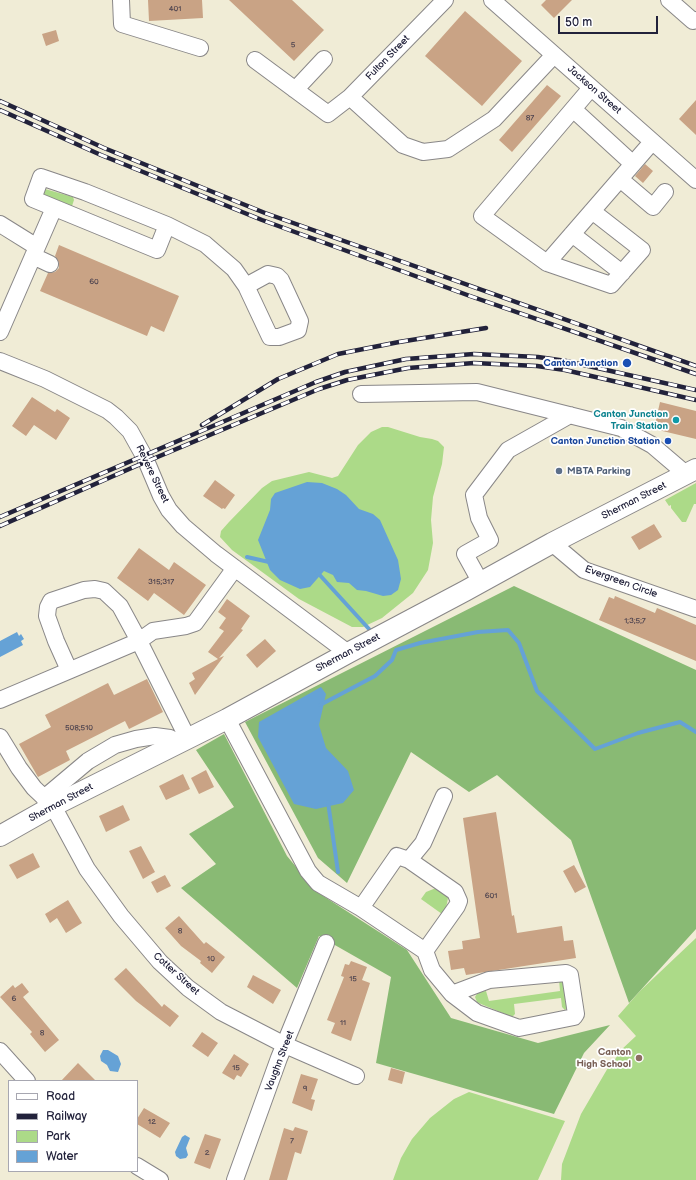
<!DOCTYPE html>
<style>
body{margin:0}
#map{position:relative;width:696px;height:1180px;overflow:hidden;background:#f0ecd6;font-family:"Balsamiq Sans",sans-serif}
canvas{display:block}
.legend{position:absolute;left:8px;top:1080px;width:130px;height:92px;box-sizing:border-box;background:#fff;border:1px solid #a7a7b1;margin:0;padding:5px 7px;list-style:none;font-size:12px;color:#22223b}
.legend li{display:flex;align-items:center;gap:8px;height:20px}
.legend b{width:20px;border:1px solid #a7a7b1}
.scale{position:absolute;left:558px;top:16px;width:100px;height:18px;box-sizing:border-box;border:2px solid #22223b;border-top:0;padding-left:5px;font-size:12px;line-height:14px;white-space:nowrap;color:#22223b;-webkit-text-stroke:3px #fff;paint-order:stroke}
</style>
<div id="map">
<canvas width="696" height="1180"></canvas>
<ul class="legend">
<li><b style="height:5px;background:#fff"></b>Road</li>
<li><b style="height:5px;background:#22223b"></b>Railway</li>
<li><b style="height:11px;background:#acda88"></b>Park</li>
<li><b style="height:11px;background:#65a2d6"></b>Water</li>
</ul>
<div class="scale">50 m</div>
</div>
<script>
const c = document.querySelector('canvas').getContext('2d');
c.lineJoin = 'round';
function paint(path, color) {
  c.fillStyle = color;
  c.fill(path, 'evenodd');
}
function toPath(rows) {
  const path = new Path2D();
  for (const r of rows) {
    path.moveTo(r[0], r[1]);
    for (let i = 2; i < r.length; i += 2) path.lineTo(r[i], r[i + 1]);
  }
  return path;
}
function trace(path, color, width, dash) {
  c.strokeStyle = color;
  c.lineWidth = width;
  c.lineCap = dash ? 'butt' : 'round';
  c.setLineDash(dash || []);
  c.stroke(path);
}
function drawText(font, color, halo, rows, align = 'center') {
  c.font = font + ' "Balsamiq Sans",sans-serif';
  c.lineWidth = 3.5;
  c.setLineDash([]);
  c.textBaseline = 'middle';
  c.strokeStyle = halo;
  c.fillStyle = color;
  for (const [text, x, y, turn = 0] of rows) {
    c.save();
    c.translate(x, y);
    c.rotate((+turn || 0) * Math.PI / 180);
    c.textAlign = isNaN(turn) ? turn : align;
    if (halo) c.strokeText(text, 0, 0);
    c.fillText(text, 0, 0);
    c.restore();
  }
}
paint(toPath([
 [45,189,73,197,74,200,72,206,41,194],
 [382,427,388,427,420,437,432,439,438,441,444,447,442,464,433,497,431,520,433,543,428,570,413,593,382,618,363,627,352,627,299,599,232,550,220,537,221,531,229,522,262,488,272,481,309,472,332,478,338,476,358,445,371,432],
 [696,483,696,504,694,504,686,522,682,522,671,508,671,505,669,506,665,500],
 [436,888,447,895,448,898,446,908,442,914,421,899,426,892],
 [696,938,696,1180,561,1180,562,1164,581,1114,609,1066,612,1064,621,1050,636,1036,618,1016,640,991],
 [564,979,568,1006,565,1010,562,1007,561,998,514,1004,515,1014,512,1017,481,1004,477,1002,475,997,478,992,486,991,489,1001,560,991,559,980],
 [469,1092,565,1121,538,1180,393,1180,401,1158,412,1139,430,1118,454,1099]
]), '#acda88');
paint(toPath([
 [514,586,696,670,696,929,629,1003,571,840,497,775,469,792,411,752,347,883,318,858,245,722],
 [224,734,287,856,317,892,407,950,451,1018,538,1043,610,1025,584,1053,554,1114,376,1063,391,977,319,936,297,988,181,888,216,864,189,834,234,807,196,750]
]), '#89ba74');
paint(toPath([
 [307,482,322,483,337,489,346,495,359,509,373,514,380,520,398,560,401,579,398,590,391,595,383,596,366,591,357,590,349,583,337,582,333,575,324,571,310,587,300,589,280,580,270,570,258,540,270,510,271,499,275,493],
 [17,632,19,636,21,634,24,639,21,641,23,645,0,657,0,641],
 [321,687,326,694,319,725,326,748,348,771,354,790,343,803,316,809,294,804,258,737,259,722],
 [103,1050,108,1050,118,1056,121,1064,118,1072,110,1071,107,1065,101,1061,100,1056],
 [185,1135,190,1138,186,1148,188,1155,186,1158,180,1159,176,1156,175,1152,182,1137]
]), '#65a2d6');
trace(toPath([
 [247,557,269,562],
 [317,572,369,629],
 [320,705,375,676,392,660,396,650,420,643,478,632,508,630,519,643,537,691,595,749,638,733,680,722,696,732],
 [328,802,338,872]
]), '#65a2d6', 4);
paint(toPath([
 [148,0,202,0,203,18,149,21],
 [229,0,292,0,324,30,294,61],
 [546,0,572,0,554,18,541,5],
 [465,11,522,61,482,106,425,56],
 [56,30,59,41,46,46,42,34],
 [547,85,561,96,512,152,499,140],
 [696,100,696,135,679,119],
 [645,164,653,171,643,183,635,176],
 [59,245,179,296,164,332,151,326,147,336,40,291,48,273,55,272,59,268,59,263,55,256],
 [32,397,55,412,57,409,70,418,56,440,34,425,26,436,12,426],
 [660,402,696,411,696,439,654,429],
 [215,480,235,495,225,509,223,508,222,509,203,496],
 [654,524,662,537,639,550,631,537],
 [139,548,169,570,174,562,206,585,184,615,154,593,148,601,117,578],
 [615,596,655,613,657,608,696,625,696,661,599,620,609,597,614,599],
 [227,599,250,616,241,629,243,630,219,658,224,656,195,695,189,683,195,679,192,673,218,659,208,652,224,631,219,628,226,618,218,612],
 [265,639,276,651,257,668,246,655],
 [147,679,163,712,129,729,125,721,66,751,70,760,38,777,19,744,51,727,45,715,108,683,114,695],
 [206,770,214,787,199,794,191,778],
 [183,774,190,789,166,800,159,786],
 [123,805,130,820,106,832,99,816],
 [496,812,512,916,514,915,517,933,562,926,564,941,573,940,576,958,466,975,464,968,451,970,448,951,463,949,462,941,480,938,463,818],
 [141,846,155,872,143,879,129,851],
 [33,853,40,867,17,879,9,865],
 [574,865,586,887,575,893,563,871],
 [165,875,171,886,157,893,151,882],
 [68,900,82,923,66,933,57,918,50,923,45,914],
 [179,916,204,944,206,942,225,957,212,973,200,963,201,961,181,946,165,928],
 [351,961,367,967,362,980,370,983,351,1041,331,1033,335,1023,327,1020,344,977,341,976,345,964,349,965],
 [126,968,162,1007,164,1004,179,1016,170,1027,136,1001,114,979],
 [253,975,281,990,273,1004,247,987],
 [22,983,29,992,23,997,59,1040,45,1052,30,1034,32,1032,0,997,13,985,15,988],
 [202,1032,218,1043,208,1057,192,1046],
 [234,1054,249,1064,241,1077,237,1075,234,1080,222,1073],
 [78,1063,96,1081,61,1081],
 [391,1068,405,1072,402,1084,388,1080],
 [301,1074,318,1079,311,1099,315,1100,312,1111,292,1103],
 [144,1108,170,1123,160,1138,137,1124,137,1119],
 [295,1127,308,1131,301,1154,295,1152,287,1180,269,1180,284,1128,293,1131],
 [205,1134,221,1139,210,1169,194,1163]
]), '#c9a385');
const minor = toPath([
 [121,0,122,24,200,48],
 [492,0,696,180],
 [669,0,693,21,696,20],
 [255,60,328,114,350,97,445,0],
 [591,88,482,216,547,263,652,142],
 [295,90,324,59],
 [350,97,403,145,423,152,448,149,494,119,554,55],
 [573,109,633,164],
 [41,177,85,192,167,225,157,250,33,199,41,177],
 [620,179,653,207,665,192],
 [0,224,37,247],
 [167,225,205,244,234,269,246,286,247,288,270,337,279,337,298,330,300,321,281,280,277,276,268,274,246,286],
 [572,234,622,273],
 [33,256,50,264],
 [547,263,611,285,642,250,592,211],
 [0,332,54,208],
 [0,361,45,379,107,410,116,417,130,431,145,458,161,496,169,510,183,526,216,554,348,653],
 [361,394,477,392,621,428,652,445,686,474],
 [552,543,584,570,696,609],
 [481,583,465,554,490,540,479,518,474,495,508,450,570,415],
 [69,670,56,641,47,616,48,607,51,601,84,590,95,589,104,591,120,606,139,641,153,631,186,626,195,623,235,568],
 [0,700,139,641,188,739],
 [227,719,308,871,318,883,361,908,425,951,457,906,459,901,455,892,409,860,397,856,361,908],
 [0,737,19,768,34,788,53,806,87,869,121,916,160,962,188,988,221,1012,285,1045,356,1076],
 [44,798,88,761,115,745,136,739,155,736,170,738,178,743],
 [409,860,423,843,444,796],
 [425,951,432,970,452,994,477,1013,519,1028,574,1017,576,1014,570,975,566,973,489,980,452,994],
 [0,1051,27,1081],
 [137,1166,160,1180],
 [235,1180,279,1058,326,943]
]);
const major = toPath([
 [0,836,53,806,227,719,348,653,465,591,552,543,696,469]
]);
trace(minor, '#898788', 18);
trace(major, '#898788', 22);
trace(minor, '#fff', 16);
trace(major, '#fff', 20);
const rail = toPath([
 [0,101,104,148,265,213,696,366],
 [0,110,101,155,262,220,470,296,696,374],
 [202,425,278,379,338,354,399,342,486,328],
 [0,517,316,382,345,372,406,359,474,354,538,357,566,361,696,390],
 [0,526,136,466,319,389,347,380,408,368,474,363,537,366,565,370,696,400]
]);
trace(rail, '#22223b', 4.5);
trace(rail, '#fff', 3, [9]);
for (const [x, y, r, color] of [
 [627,363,5,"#1a4fb4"],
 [676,420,4,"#0f9aa8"],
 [668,441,4,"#1a4fb4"],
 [559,471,4,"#5c6f8a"],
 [639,1058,4,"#8d6e63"]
]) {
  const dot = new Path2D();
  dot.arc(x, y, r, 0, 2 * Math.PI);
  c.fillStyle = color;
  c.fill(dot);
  trace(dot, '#fff', 1.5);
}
drawText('8px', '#4c424e', null, [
 ["401",175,9],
 ["5",293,45],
 ["87",530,118],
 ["60",94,282],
 ["315;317",161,582],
 ["1;3;5;7",635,621],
 ["508;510",79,728],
 ["601",491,896],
 ["8",180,931],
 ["10",211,959],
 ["15",353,979],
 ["6",14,999],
 ["11",343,1023],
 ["8",42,1033],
 ["15",236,1068],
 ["9",305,1089],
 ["12",152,1122],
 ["7",292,1141],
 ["2",207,1153]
]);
drawText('10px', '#22223b', '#fff', [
 ["Fulton Street",388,58,-46],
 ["Jackson Street",594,90,41],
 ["Revere Street",152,474,64],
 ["Sherman Street",634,501,-27],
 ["Evergreen Circle",621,582,20],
 ["Sherman Street",348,653,-28],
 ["Sherman Street",61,803,-28],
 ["Cotter Street",176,974,42],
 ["Vaughn Street",280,1061,-69]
]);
drawText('bold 10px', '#164399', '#fff', [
 ["Canton Junction",618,363],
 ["Canton Junction Station",660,441]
], 'right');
drawText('bold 10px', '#0d838f', '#fff', [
 ["Canton Junction",668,414],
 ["Train Station",668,426]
], 'right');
drawText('bold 10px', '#4e5e75', '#fff', [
 ["MBTA Parking",567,471]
], 'left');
drawText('bold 10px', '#785e54', '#fff', [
 ["Canton",631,1052],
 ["High School",631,1064]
], 'right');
</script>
